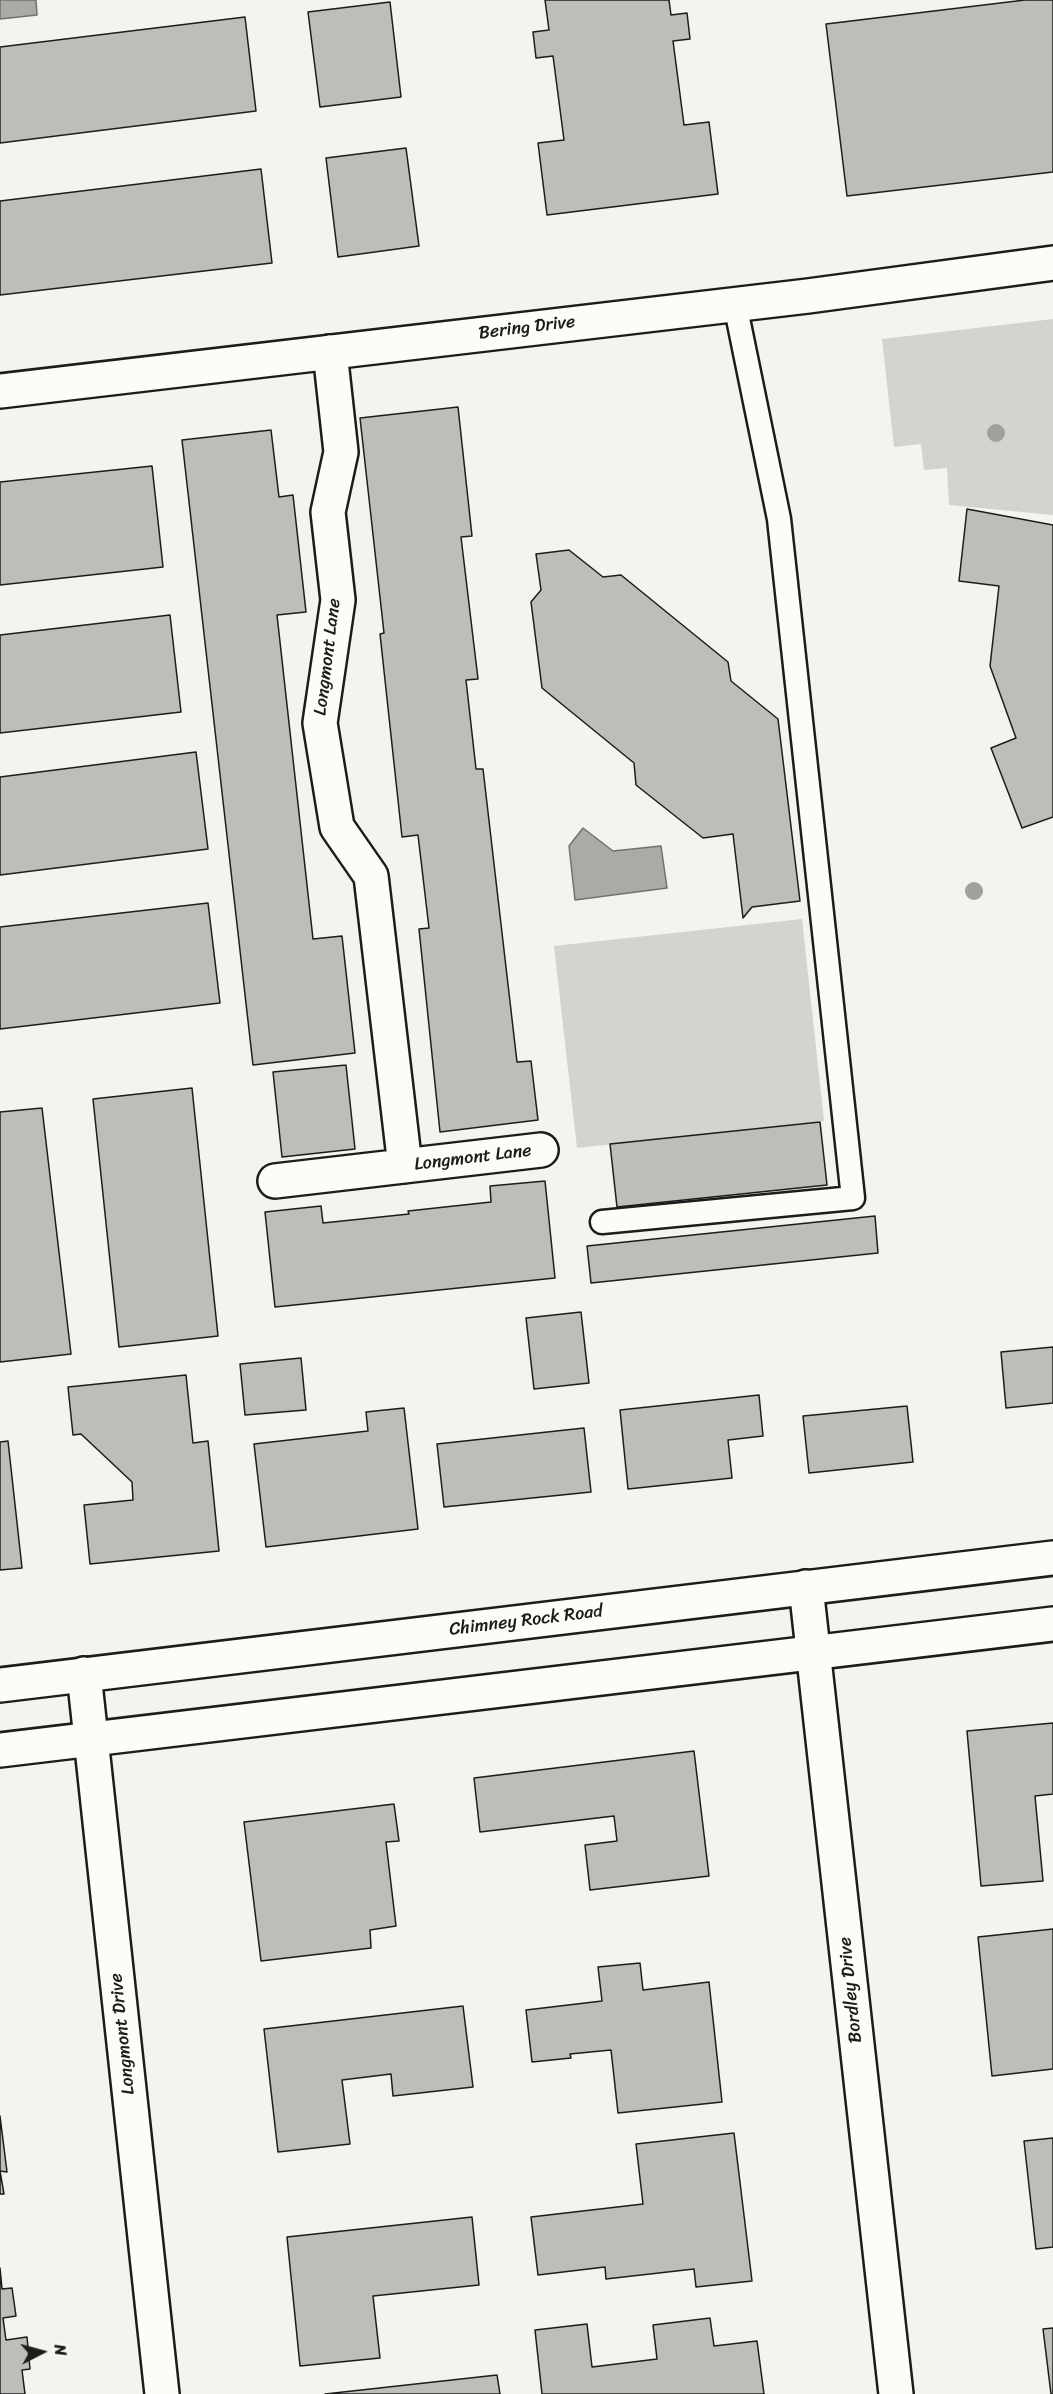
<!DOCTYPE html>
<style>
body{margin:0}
#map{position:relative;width:1053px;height:2394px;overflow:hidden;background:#f4f3ee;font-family:Sriracha,sans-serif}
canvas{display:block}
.north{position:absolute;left:12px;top:2322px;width:60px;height:60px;-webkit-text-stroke:4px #fdfcf7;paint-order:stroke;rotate:84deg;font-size:16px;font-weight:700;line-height:24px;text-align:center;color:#1c1c1c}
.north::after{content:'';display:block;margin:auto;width:21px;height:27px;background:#1c1c1c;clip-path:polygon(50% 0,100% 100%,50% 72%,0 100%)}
</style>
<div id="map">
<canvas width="1053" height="2394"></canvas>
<div class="north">N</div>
</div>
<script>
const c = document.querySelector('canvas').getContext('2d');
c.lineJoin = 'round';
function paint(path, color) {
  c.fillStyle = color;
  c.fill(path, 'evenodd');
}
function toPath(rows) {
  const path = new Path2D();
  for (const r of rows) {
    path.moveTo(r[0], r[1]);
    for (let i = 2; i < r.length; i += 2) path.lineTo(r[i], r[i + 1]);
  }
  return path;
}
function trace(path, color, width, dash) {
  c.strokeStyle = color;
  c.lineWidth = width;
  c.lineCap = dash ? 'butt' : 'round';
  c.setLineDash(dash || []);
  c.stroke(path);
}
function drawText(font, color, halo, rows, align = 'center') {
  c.font = font + ' Sriracha,sans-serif';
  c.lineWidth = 4.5;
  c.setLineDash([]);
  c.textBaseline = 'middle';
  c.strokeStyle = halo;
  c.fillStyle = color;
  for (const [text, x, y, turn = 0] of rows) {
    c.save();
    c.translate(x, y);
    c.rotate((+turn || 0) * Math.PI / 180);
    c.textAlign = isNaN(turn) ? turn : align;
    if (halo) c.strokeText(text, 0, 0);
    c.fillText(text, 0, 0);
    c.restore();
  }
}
paint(toPath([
 [1053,319,1053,515,949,505,947,468,924,470,921,444,894,447,882,339],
 [802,919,824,1121,577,1148,554,946]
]), '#d4d3cf');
const water = toPath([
 [0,0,36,0,37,15,0,19,0,0],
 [583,828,613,851,661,846,667,888,575,900,569,846,583,828]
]);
paint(water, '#abaaa6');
trace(water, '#72716f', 1.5);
const building = toPath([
 [545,0,669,0,671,15,687,13,690,39,673,41,684,125,709,122,718,194,547,215,538,143,564,140,553,56,536,58,533,32,549,30,545,0],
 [1025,0,1053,0,1053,172,847,196,826,24,1025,0],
 [390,2,401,97,320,107,308,12,390,2],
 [245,17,256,111,0,143,0,47,245,17],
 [406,148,419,246,338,257,326,158,406,148],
 [261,169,272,263,0,295,0,201,261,169],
 [458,407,472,536,461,537,478,679,466,680,476,769,483,769,517,1062,531,1061,538,1120,440,1132,419,929,429,928,418,835,402,837,380,634,384,633,360,418,458,407],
 [271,430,279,497,293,495,306,612,277,615,313,939,342,936,355,1053,253,1065,182,440,271,430],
 [152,466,163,567,0,585,0,482,152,466],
 [967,509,1053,525,1053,817,1022,828,991,748,1016,738,990,666,999,586,959,581,967,509],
 [569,550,603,577,621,575,728,662,731,681,778,719,800,901,752,907,743,918,733,834,703,838,636,785,634,763,542,688,531,602,541,590,536,554,569,550],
 [170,615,181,712,0,733,0,635,170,615],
 [196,752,208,849,0,875,0,777,196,752],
 [208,903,220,1003,0,1029,0,927,208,903],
 [346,1065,355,1149,282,1157,273,1072,346,1065],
 [192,1088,218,1336,119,1347,93,1099,192,1088],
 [42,1108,71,1354,0,1362,0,1112,42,1108],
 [820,1122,827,1185,617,1207,610,1144,820,1122],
 [545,1181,555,1278,275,1307,265,1212,321,1206,323,1223,409,1214,408,1211,491,1202,490,1186,545,1181],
 [875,1216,878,1253,591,1283,587,1246,875,1216],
 [581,1312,589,1383,534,1389,526,1318,581,1312],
 [1053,1347,1053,1403,1006,1408,1001,1352,1053,1347],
 [301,1358,306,1410,245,1415,240,1364,301,1358],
 [186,1375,193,1443,208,1441,219,1551,90,1564,84,1505,133,1500,132,1482,81,1434,73,1435,68,1387,186,1375],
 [759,1395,763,1436,728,1440,732,1478,628,1489,620,1410,759,1395],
 [907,1406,913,1462,809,1473,803,1416,907,1406],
 [404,1408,418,1529,266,1547,254,1444,368,1431,366,1412,404,1408],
 [584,1428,591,1492,444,1507,437,1444,584,1428],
 [8,1441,22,1568,0,1570,0,1442,8,1441],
 [1053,1723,1053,1794,1035,1796,1043,1881,981,1886,967,1731,1053,1723],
 [694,1751,709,1876,590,1890,585,1845,617,1841,614,1816,480,1832,474,1778,694,1751],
 [394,1804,399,1841,386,1842,396,1926,370,1930,371,1948,261,1961,244,1822,394,1804],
 [1053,1929,1053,2069,992,2076,978,1937,1053,1929],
 [640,1963,643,1990,709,1982,722,2102,618,2113,611,2050,570,2054,571,2058,532,2062,526,2010,602,2001,598,1967,640,1963],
 [463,2006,473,2087,393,2096,391,2074,342,2080,350,2144,278,2152,264,2029,463,2006],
 [0,2116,7,2172,0,2171,4,2194,0,2194,0,2116],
 [734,2133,752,2281,696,2287,694,2269,606,2279,605,2267,538,2275,531,2217,643,2204,636,2144,734,2133],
 [1053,2138,1053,2247,1036,2249,1024,2141,1053,2138],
 [472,2217,479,2285,373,2296,380,2358,300,2366,287,2237,472,2217],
 [0,2268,2,2289,12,2288,16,2316,3,2318,6,2340,27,2337,30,2369,22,2370,25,2394,0,2394,0,2268],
 [710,2318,714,2346,757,2341,764,2394,542,2394,535,2330,587,2324,592,2367,657,2359,653,2325,710,2318],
 [1053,2328,1053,2394,1051,2394,1043,2329,1053,2328],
 [497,2375,500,2394,325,2394,497,2375]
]);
paint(building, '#bebdba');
trace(building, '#1c1c1c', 1.5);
const service = toPath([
 [602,1222,853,1198,779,519,735,304]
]);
const minor = toPath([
 [330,352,341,452,328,512,338,600,320,723,337,827,371,876,405,1166],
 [275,1181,541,1150],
 [806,1587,896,2394],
 [84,1674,162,2394]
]);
const tertiary = toPath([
 [0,391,808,296,1053,263]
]);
const secondary = toPath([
 [0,1685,1053,1558],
 [0,1750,1053,1624]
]);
trace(service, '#1c1c1c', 27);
trace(minor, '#1c1c1c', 38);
trace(tertiary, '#1c1c1c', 38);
trace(secondary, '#1c1c1c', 38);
trace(service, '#fdfcf7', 22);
trace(minor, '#fdfcf7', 33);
trace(tertiary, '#fdfcf7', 33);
trace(secondary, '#fdfcf7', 33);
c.fillStyle = '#a0a09d';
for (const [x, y] of [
 [996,433],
 [974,891]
]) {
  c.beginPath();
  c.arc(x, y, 9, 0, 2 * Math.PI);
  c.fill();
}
drawText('18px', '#1c1c1c', '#fdfcf7', [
 ["Bering Drive",527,328,-7],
 ["Longmont Lane",328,657,-83],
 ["Longmont Lane",473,1158,-7],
 ["Chimney Rock Road",526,1621,-7],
 ["Bordley Drive",851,1990,-96],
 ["Longmont Drive",123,2034,-96]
]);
</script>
